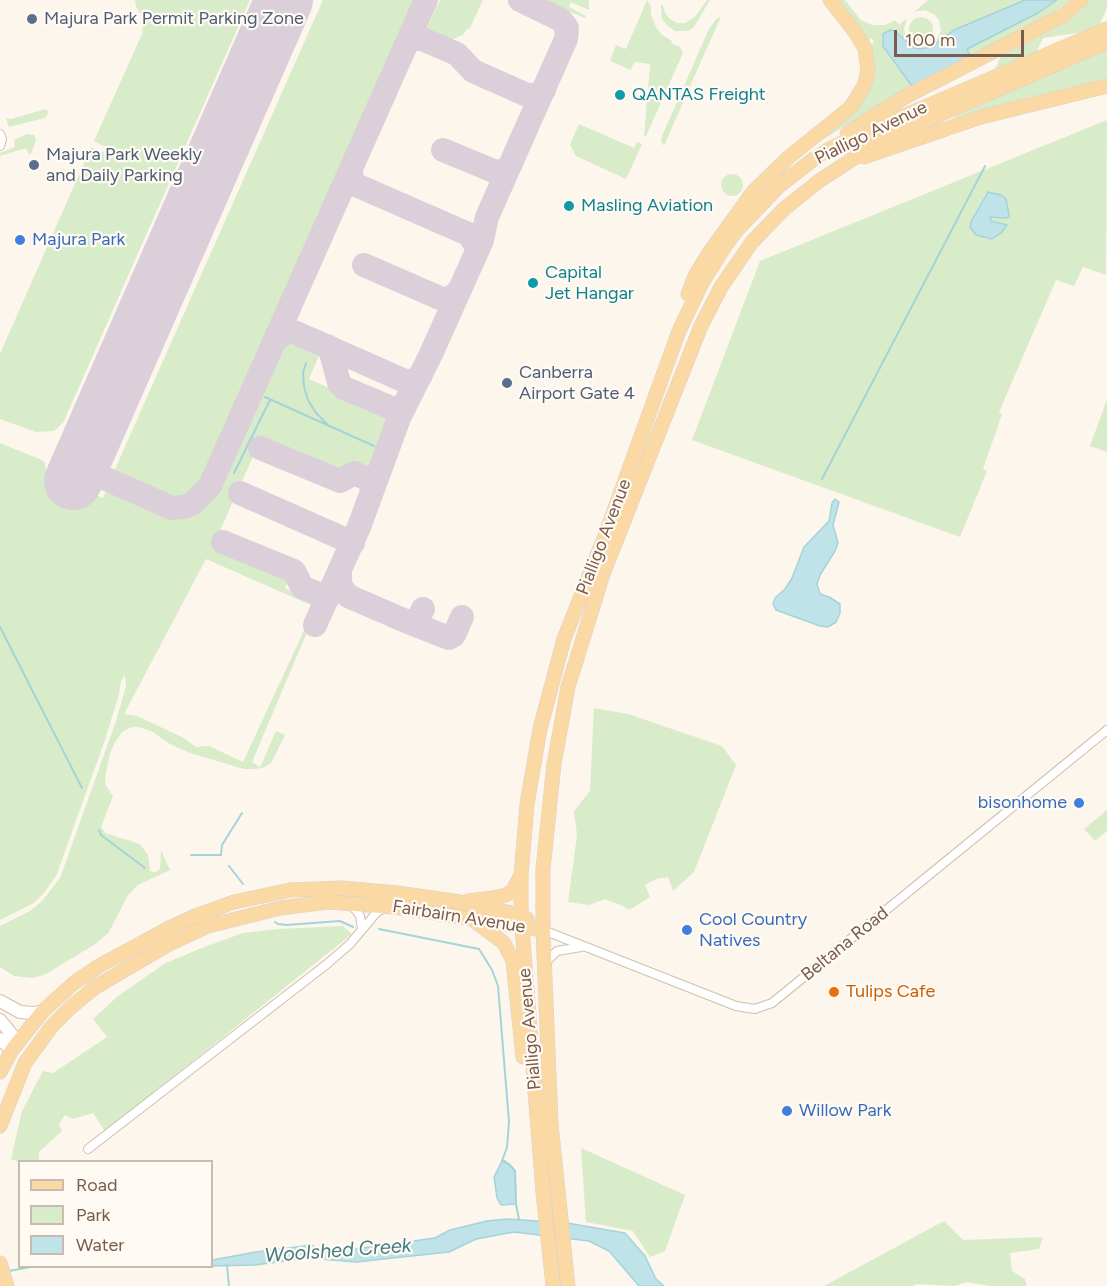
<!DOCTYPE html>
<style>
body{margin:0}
#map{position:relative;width:1107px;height:1286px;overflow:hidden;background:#fdf6ec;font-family:Figtree,sans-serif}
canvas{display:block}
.legend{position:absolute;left:18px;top:1160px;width:195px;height:108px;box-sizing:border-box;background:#fffaf3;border:2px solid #cabbb1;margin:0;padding:8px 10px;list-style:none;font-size:18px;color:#7a5c4d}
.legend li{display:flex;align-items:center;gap:12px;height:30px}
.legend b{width:30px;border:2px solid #cabbb1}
.scale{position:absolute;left:894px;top:30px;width:130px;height:27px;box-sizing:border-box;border:3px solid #7a5c4d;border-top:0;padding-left:8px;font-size:18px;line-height:21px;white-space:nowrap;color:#7a5c4d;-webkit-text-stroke:4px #fffaf3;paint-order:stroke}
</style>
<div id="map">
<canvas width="1107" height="1286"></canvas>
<ul class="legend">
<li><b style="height:8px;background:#fbd9a5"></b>Road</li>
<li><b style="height:16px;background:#d8ecc9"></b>Park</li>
<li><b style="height:16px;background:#bfe3e8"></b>Water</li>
</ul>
<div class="scale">100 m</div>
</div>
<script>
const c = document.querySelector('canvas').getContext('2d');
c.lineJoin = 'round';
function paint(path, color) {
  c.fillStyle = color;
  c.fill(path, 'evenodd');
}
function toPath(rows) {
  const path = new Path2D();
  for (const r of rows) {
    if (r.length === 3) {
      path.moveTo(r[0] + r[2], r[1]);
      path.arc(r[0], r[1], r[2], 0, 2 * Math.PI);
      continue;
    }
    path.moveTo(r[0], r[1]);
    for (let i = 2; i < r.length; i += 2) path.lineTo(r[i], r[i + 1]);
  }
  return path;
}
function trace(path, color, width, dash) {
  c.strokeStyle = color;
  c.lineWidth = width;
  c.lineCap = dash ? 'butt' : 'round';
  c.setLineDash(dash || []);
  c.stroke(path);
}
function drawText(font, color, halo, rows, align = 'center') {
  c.font = font + ' Figtree,sans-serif';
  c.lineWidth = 4.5;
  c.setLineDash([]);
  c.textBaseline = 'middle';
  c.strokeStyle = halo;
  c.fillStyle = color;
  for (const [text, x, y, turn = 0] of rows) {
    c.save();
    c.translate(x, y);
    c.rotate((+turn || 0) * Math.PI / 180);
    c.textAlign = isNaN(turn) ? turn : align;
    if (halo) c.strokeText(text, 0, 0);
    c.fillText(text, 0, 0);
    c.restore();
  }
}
paint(toPath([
 [135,0,250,0,63,423,54,431,36,432,0,419,0,354,91,147,109,155,112,150,94,141,142,34,144,18,136,7],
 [323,0,419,0,263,351,266,355,212,476,203,490,190,501,178,503,168,502,112,476],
 [440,0,483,0,470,28,467,29,463,35,449,41,429,31,427,28],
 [543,0,589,0,589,10,571,2,569,7,586,16,585,18],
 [647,0,651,6,651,15,656,27,661,34,672,41,671,43,680,47,683,53,646,136,644,136,650,64,634,62,631,70,610,61,616,45,626,49],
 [707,0,710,0,694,27,689,31,675,31,668,26,662,19,661,5,663,5,665,13,670,19,677,23,685,23,695,17],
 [835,0,845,0,861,20,872,25,885,25,895,20,899,25,907,18,904,29,906,37,914,44,923,47,935,42,941,31,939,20,934,14,924,10,914,12,928,0,1025,0,954,30,928,49,916,48,895,31,886,31,882,37,883,46,911,85,824,139,822,136,848,116,871,45,874,42,872,38,867,41],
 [1057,0,1071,0,1046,18,971,57,967,49,1038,13],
 [1089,0,1107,0,1107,8,1100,24,1084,32,1043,38,1036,52,995,69,1001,56,1066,22,1080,11],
 [721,17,706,50,664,146,661,141,662,136,708,31,716,19],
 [921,29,12],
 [1107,49,1107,80,1028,98,956,119,955,116],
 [46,109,49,112,45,118,9,127,6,118,11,119],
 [1107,120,1106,275,1083,267,1074,286,1056,280,999,412,1002,414,983,469,987,471,960,537,692,440,760,261],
 [579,124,634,148,637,142,642,144,626,179,576,156,570,145],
 [27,134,34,135,36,140,31,154,29,155,26,148,0,156,0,153,15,147,14,140],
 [732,185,11],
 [287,340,317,351,318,358,309,379,395,417,371,475,354,467,346,468,341,475,260,441,214,544,290,578,285,588,319,604,252,762,260,767,276,731,285,735,271,763,263,768,254,769,244,769,190,753,170,744,151,731,139,727,132,727,122,732,115,742,110,753,105,778,106,786,113,796,101,827,105,833,140,844,148,855,150,871,154,872,158,871,160,868,161,850,170,870,138,885,128,895,109,932,97,943,46,974,33,978,14,976,0,967,0,926,30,911,42,901,60,878,116,721,126,686,125,675,121,681,119,694,104,743,56,876,44,893,34,903,0,920,0,443,42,460,45,463,46,473,103,498,109,485,166,511,175,513,185,511,200,506,211,496,274,357,277,356,284,343],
 [206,559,315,607,243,762,209,746,196,747,184,738,137,716,124,714],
 [1107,399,1107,452,1090,446],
 [594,708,628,714,722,746,736,765,694,872,673,891,668,877,656,879,645,885,650,897,629,910,623,906,605,899,589,905,568,902,577,835,574,811,590,791],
 [1107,810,1107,831,1095,841,1084,829],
 [343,926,352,934,105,1131,93,1113,73,1119,65,1115,59,1124,62,1131,39,1152,39,1161,19,1162,11,1159,22,1111,43,1071,53,1073,107,1037,93,1019,118,996,164,964,199,949,243,933,278,929],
 [581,1148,685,1195,665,1251,650,1257,633,1231,586,1222],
 [944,1221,963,1240,1043,1237,1039,1249,1010,1253,1012,1271,1025,1279,1027,1286,989,1286,967,1282,954,1286,917,1284,912,1286,824,1286]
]), '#d8ecc9');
const water = toPath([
 [1025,0,1057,0,1038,13,967,49,971,57,916,85,911,85,883,46,883,34,890,30,895,31,914,48,921,49,931,47,954,30,1025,0],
 [988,192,1001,195,1006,199,1009,214,1009,217,1005,218,990,217,991,221,1007,225,1001,233,992,239,976,235,970,227,972,220,988,192],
 [835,499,839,502,833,525,838,543,835,551,820,575,817,584,820,594,829,597,840,604,840,613,836,622,828,627,820,626,776,610,773,604,775,598,785,589,792,578,804,547,829,521,832,503,835,499],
 [502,1161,505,1161,515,1171,516,1204,501,1205,497,1198,494,1177,502,1161],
 [507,1219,567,1223,625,1233,645,1256,656,1279,664,1286,639,1286,609,1251,589,1241,514,1232,476,1239,449,1252,356,1262,308,1258,255,1265,212,1266,212,1260,256,1252,312,1245,319,1250,355,1249,435,1238,450,1230,487,1221,507,1219]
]);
paint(water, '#bfe3e8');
trace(water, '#a5d3da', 1.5);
trace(toPath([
 [306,363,303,373,304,387,308,400,316,413,327,424],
 [265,397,374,446],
 [234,473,270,400],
 [822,479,985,166],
 [0,627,82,788],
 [99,830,101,835,145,868],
 [191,855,221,855,222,845,242,813],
 [229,866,243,884],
 [275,922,278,924,286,925,340,921,353,927],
 [379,929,479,949,492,970,498,986,509,1122,507,1147,502,1161,509,1164,515,1171,516,1204,519,1220],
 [227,1265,229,1286],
 [151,1266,170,1266],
 [9,1271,36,1266]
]), '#a5d3da', 2);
trace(toPath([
 [407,44,412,39,422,39,457,54,473,71,527,95,536,95,544,90],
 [443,150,496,172,506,170,511,164],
 [351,170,351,178,356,185,468,234,476,245,476,253],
 [364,265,442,299,450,298,459,291],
 [276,340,286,332,294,332,405,381,413,381,421,375],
 [327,346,332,356,339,383,344,388,394,409,402,406,407,401,409,394],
 [260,448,340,481,354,473,374,482],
 [79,467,172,508,184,507,192,504,210,486,426,0],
 [240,493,353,543],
 [223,542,294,571,302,587,328,598],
 [340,571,340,585,348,596,408,622,418,619,423,609],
 [408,622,449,638,454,635,462,617],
 [315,625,359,527,399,418,431,354,482,240,487,217,566,39,567,28,561,20,520,0]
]), '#dbcfda', 24);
trace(toPath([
 [73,481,284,0]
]), '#dbcfda', 58);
const street = toPath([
 [0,134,2,139,0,146],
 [349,905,356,910,360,916,362,929],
 [543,930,736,1006,755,1009,772,1003,1107,730],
 [545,963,557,951,581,947],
 [88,1149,327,964,350,944,377,912,385,908]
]);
const secondary = toPath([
 [0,1001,20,1012,34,1013,43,1011],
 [0,1020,18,1042],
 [0,1039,12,1050]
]);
const primary = toPath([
 [847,134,867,120,907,96,1064,15,1081,0],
 [864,157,981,117,1107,86],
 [688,294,695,276,709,253,753,192,789,157,851,107,864,86,868,71,865,48,855,32,830,0],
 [468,901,493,898,506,895,513,890,520,877],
 [476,922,504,943,513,961,523,1057],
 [0,1072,12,1050,43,1011,74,983,99,966,169,928,195,916,234,902,290,890,342,888,397,893,460,902,521,915,527,919],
 [0,1126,25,1063,52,1026,70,1008,94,988,138,962,169,944,208,926,280,908,327,902,395,907,543,930],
 [0,1263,7,1286],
 [553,1286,543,1192,521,915,521,876,527,804,540,729,564,639,606,533,679,331,702,283,725,246,738,229,779,186,815,158,831,148,871,130,1107,29],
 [568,1286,551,1124,543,930,543,869,554,764,568,687,603,574,701,326,721,287,752,242,784,209,819,181,874,145,904,130,1107,42]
]);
trace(street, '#d1beb0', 10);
trace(secondary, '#d6c0b0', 14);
trace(primary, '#dad1cd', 15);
trace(street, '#fff', 8);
trace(secondary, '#fff', 12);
trace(primary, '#fbd9a5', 14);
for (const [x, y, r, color] of [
 [32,19,6,"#5c6f8a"],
 [620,95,6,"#0f9aa8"],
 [34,165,6,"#5c6f8a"],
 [569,206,6,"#0f9aa8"],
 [20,240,6,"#3f7fe0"],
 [533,283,6,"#0f9aa8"],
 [507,383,6,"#5c6f8a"],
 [1079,803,6,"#3f7fe0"],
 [687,930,6,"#3f7fe0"],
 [834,992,6,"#e8710a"],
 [787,1111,6,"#3f7fe0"]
]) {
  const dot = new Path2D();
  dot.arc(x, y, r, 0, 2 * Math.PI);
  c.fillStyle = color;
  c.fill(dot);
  trace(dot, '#fffaf3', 2);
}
drawText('18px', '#4e5e75', '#fffaf3', [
 ["Majura Park Permit Parking Zone",44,19],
 ["Majura Park Weekly",46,155],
 ["and Daily Parking",46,176],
 ["Canberra",519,373],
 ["Airport Gate 4",519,394]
], 'left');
drawText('18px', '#0d838f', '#fffaf3', [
 ["QANTAS Freight",632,95],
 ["Masling Aviation",581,206],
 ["Capital",545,273],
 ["Jet Hangar",545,294]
], 'left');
drawText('18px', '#7a5c4d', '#fffaf3', [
 ["Pialligo Avenue",871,133,-26],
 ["Pialligo Avenue",604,537,-69],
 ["Fairbairn Avenue",459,917,9],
 ["Beltana Road",845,944,-39],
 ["Pialligo Avenue",530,1029,-95]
]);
drawText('18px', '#366cbe', '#fffaf3', [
 ["Majura Park",32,240],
 ["bisonhome",1067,803,"right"],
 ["Cool Country",699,920],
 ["Natives",699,941],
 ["Willow Park",799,1111]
], 'left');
drawText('18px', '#c56008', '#fffaf3', [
 ["Tulips Cafe",846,992]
], 'left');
drawText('italic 20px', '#437c86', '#fffaf3', [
 ["Woolshed Creek",338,1251,-4]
]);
</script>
